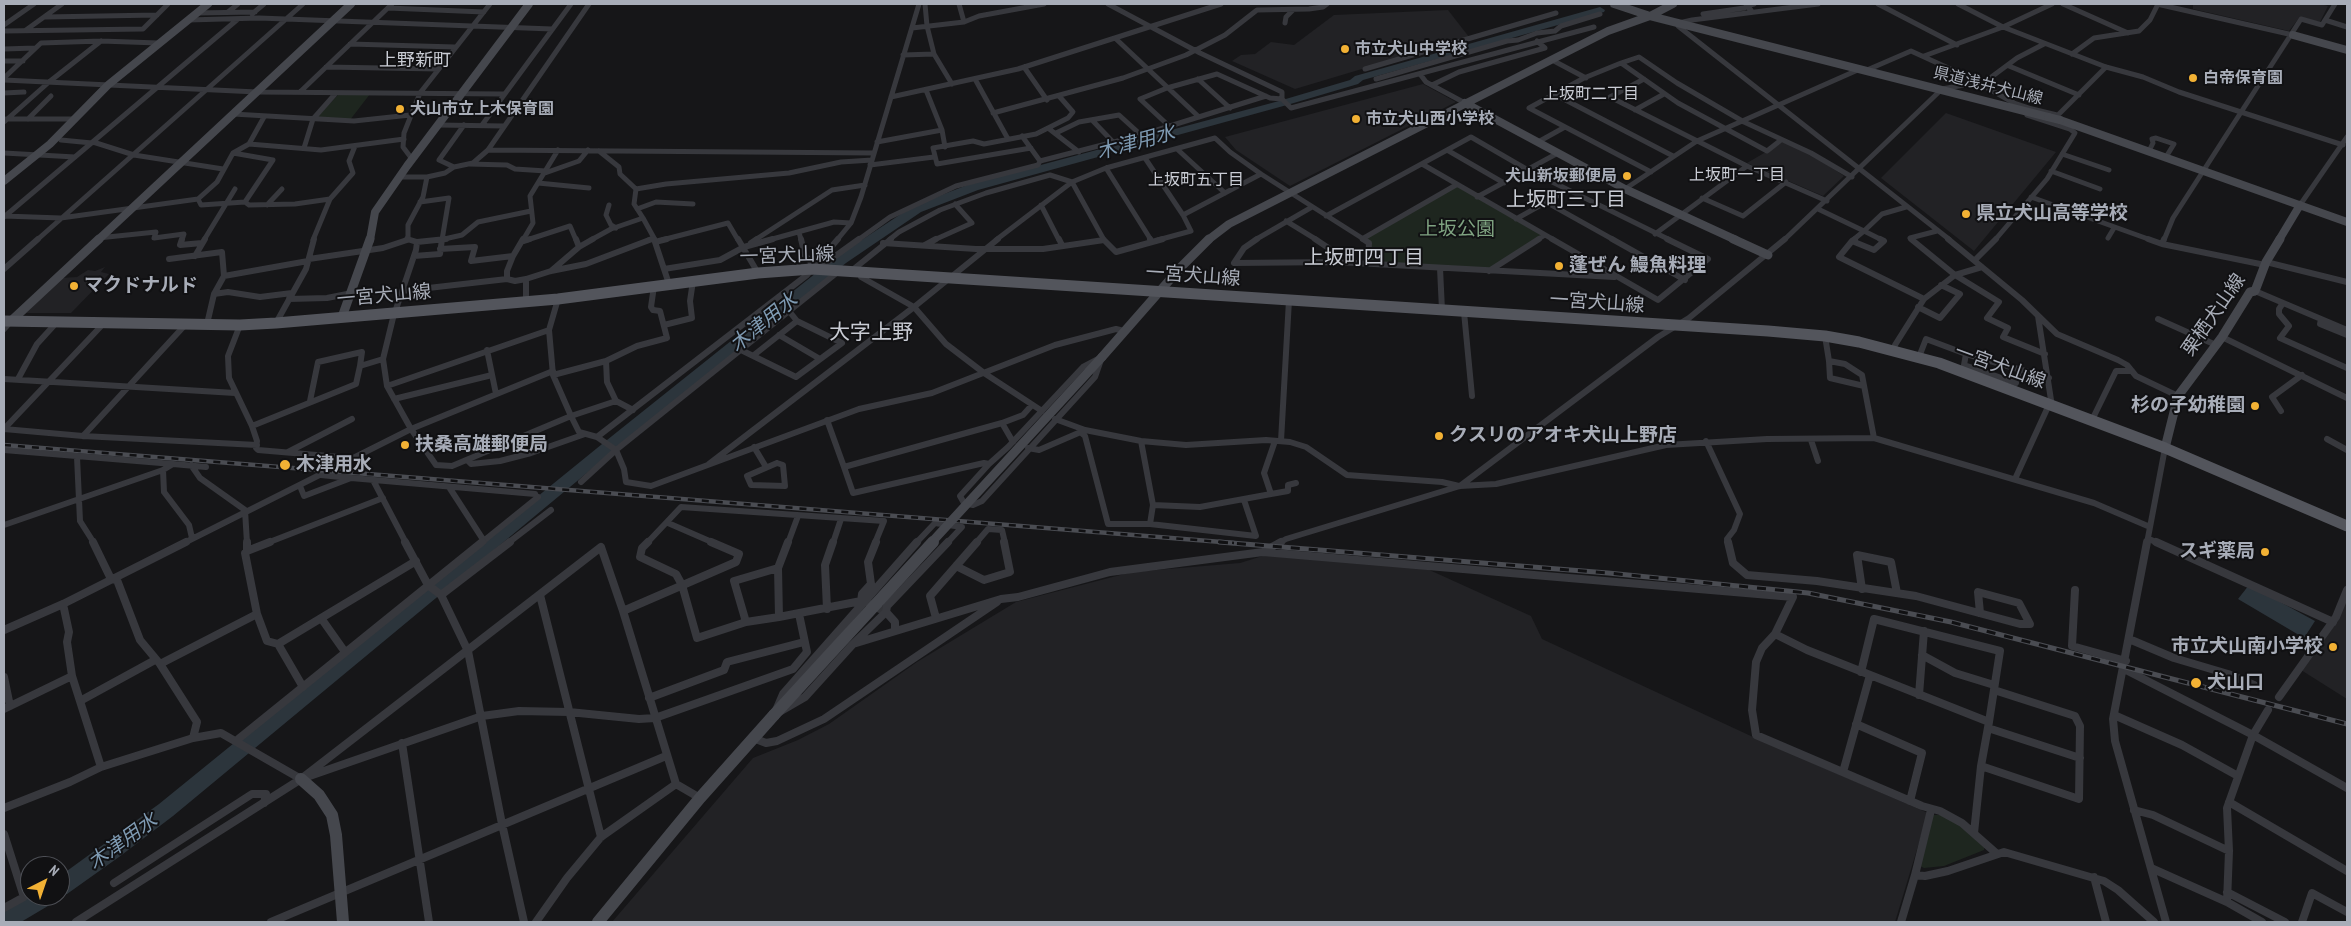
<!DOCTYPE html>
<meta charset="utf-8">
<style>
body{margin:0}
#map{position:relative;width:2351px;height:926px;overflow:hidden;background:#161618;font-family:"PT Sans Narrow",sans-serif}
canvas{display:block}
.frame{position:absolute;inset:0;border:5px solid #a8adb8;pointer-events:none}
.north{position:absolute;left:20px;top:856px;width:50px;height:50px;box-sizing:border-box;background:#111113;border:1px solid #4d4f55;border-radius:50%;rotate:41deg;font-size:14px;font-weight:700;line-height:20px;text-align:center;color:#a8adb8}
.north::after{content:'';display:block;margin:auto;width:18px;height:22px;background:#f2b134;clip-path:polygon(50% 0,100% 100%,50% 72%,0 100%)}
</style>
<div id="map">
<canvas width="2351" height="926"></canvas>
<div class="frame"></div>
<div class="north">N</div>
</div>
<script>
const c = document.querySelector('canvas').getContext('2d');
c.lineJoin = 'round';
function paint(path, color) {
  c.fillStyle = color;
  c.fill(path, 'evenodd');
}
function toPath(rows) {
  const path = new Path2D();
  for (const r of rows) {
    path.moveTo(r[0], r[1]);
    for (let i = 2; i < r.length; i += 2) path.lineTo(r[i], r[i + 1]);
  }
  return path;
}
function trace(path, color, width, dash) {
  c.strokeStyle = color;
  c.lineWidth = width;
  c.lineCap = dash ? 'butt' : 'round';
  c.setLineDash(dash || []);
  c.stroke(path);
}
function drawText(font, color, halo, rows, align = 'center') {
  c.font = font + ' "PT Sans Narrow","Noto Sans JP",sans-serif';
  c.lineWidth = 4;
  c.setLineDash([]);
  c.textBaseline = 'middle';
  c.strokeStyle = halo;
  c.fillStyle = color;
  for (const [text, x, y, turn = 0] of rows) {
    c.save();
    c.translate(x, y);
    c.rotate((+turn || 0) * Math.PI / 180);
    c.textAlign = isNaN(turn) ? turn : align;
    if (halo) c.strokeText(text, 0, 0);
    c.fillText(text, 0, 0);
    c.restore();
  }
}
paint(toPath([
 [2193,4,2321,4,2328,6,2320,22,2299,18,2289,31,2193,9],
 [1448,10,1469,37,1295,89,1232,61,1241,55,1255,54,1271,42,1294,45,1334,15],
 [1423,84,1456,102,1290,186,1236,150,1225,137],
 [1946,113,2056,152,1974,251,1881,178],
 [1783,142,1813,155,1844,176,1823,196,1747,163],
 [105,267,101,272,109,274,71,313,26,313,61,278,77,277,88,270,95,271],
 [1269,554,1425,568,1531,616,1542,639,1753,737,1928,813,1895,922,612,922,753,758,798,740,829,724,917,662,1016,602,1132,572,1240,563],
 [2347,597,2347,699,2301,670]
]), '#222225');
paint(toPath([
 [370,94,350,120,317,117,338,95],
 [1456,185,1545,235,1489,271,1368,263,1369,243,1362,239],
 [1933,815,1942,815,1960,825,1984,847,1984,850,1944,866,1924,868,1920,866]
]), '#1e261f');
paint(toPath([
 [2249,585,2315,621,2304,638,2238,599]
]), '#2c353c');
paint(toPath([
 [1600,7,1605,10,1604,12,1363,80,1358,84,1287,105,978,190,921,212,846,263,617,448,173,816,119,857,67,894,60,896,59,896,60,876,159,804,607,440,836,257,913,206,970,184,1279,101,1350,80,1355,76,1600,7],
 [30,895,56,896,53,903,21,922,4,922,4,910,30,895]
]), '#2c353c');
trace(toPath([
 [866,602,886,612]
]), '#333438', 8, [8, 4.5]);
trace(toPath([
 [925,4,927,26,934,54,952,84],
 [959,4,964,22],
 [1108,4,1200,53,1282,92,1282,99,1270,98,1217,74,1167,88,1140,99,1169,126],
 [1818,4,1692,20,1679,23,1678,26,1950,240],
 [1878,4,1957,45],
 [1958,4,2003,27,2106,67,2143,77,2179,92,2343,145],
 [2063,4,2128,33],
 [2157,4,2293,35],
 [388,8,484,12],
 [1751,10,1746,6,1754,4],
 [228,12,238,4],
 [196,13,255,12],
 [252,14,264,4],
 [1703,14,1744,8],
 [45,17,157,15],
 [188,20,259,18,552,29],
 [2325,20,2347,27],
 [1285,23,1286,17,1293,10],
 [4,25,34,4],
 [912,28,964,22,979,16,1044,4],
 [26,30,62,4],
 [4,31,143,29,168,4],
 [1115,38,1199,117],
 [350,44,455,47],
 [4,49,35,48],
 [2072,54,2094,38,2139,31,2150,20,2158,4],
 [903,55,934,54],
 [1924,56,2003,27,2052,4],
 [1552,60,1586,78],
 [4,61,23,61],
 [1621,63,1639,57,1677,83,1744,122,1811,153,1852,177],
 [2009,66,2079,95],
 [326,67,439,69],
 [1024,67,1047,100],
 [1365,69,1556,13],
 [1867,70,1911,51,1968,77,2014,103,2032,109],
 [1420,74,1426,82,1465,103],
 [4,78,41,43,101,41,158,43],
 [975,79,1008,139],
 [1198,79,1230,108],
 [1376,79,1507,41,1518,40,1537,33,1555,31,1561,26,1600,14],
 [1644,79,1610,97,1747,166,1827,201],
 [4,80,257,92,503,94],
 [1432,85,1459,72,1545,48,1537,41],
 [926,90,942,130,945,147],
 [300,92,392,4],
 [4,93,24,92],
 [1554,94,1673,156],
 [891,97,1018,69,1221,4],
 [1282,99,1291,108,1594,27],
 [2028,108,2057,115],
 [1635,110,1664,94],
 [993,113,1123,78,1186,55,1225,35,1257,10,1309,9,1323,7,1327,4],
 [233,114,354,121,410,115],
 [6,119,76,119],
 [28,119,51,96],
 [1092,120,1113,142],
 [2052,121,2106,67],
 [4,122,49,82,101,41],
 [438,125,504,126],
 [482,125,571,4],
 [1048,128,1068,118,1073,112,1059,96],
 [1056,133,1079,122,1119,115,1141,135],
 [1022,136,1040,161],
 [61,140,92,143],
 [93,142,134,155,223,169],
 [877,142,942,130],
 [1538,142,1565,127],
 [249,144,321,150,404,139],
 [304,148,313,119,336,93],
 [1031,148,937,164,933,148,973,141,984,144,1036,134,1048,128,1079,152],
 [1177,149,1225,193],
 [488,150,874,153],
 [1447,150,1504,183],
 [599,151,619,167,620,174,636,189,634,204,643,218],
 [2149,151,2153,143,2152,139,2156,138,2174,144,2166,157],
 [4,153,75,157],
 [233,153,273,160,245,202],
 [2062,154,2109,170],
 [1145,158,1183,215,1191,231,1158,240],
 [412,159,403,147,404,133,420,93,490,4],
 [469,164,507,165,515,169,546,171],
 [1422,164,1554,240],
 [870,165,934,157],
 [454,167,439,160,464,125],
 [1106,168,1151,240],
 [2051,171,2100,189],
 [1651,172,1529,108,1584,78,1621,63,1678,103,1767,151,1781,140],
 [545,173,579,161,588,150],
 [399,177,427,177,445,173,454,167,473,163,488,150,589,4],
 [538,183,589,188],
 [636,189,666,184,789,173,841,162,872,160],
 [1625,189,1697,141,1860,69],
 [1477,197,1558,153],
 [2031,197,2151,240],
 [1702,198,1743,216,1786,182],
 [198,199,201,205,245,202,249,205,295,204,330,199],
 [420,202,449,198,442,240],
 [1546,202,1614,240],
 [267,205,282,189],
 [609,205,606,215,611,225,616,228],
 [1041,205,1059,240],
 [2300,205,2347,137],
 [637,209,656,202,693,204],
 [1818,209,1864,231],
 [1183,215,1261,174],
 [4,216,61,218,198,199,217,182,233,153,249,144,264,117],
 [1326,216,1471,137,1528,170,1670,240],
 [4,217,238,19],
 [1516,219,1568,190],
 [1286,221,1317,240],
 [1864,231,1882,240],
 [1864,231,1882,214,1906,207],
 [799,232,801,240],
 [1655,234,1747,166],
 [98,238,156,232,154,238,184,234,182,240],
 [654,238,655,240],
 [2108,238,2114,228],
 [1362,239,1456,185],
 [37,240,303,4],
 [204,240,235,189],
 [313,240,330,199,353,173,349,161,355,146],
 [408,240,408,225,423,197,427,177],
 [440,240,462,235,478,222,531,211],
 [523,240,533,223,530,196,558,150],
 [527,240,570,226,576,240],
 [591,240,611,229,643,218,654,238,648,240],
 [662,240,728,223,738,240],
 [755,240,832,190,865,185],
 [769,240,834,222,851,223],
 [837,240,851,223,861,197,919,4],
 [858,240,890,217,956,186,1038,165,1040,161,1141,135,1266,96],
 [889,240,899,232,940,210,986,193,1050,175,1072,182,1104,240],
 [934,240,972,223,955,204],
 [996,240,1072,182,1106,168,1215,138,1230,152,1261,174,1365,240],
 [1255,240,1312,207],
 [1537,240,1545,235],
 [1784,240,1942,89,1986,81,2017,58,2044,44],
 [1853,240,1864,231],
 [1913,240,1910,238,1937,231],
 [1995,240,2047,179,2075,133,2070,129,2027,115],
 [2164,240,2173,218,2301,19,2322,25,2335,4]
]), '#37383d', 5);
trace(toPath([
 [182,239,180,245,202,243],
 [407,239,417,242,416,250,393,318,383,359,387,386,411,429,436,465,452,466,571,416,616,401,607,382,606,361,553,375],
 [523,239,513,256,507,271,507,279,515,281,526,279,526,301],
 [576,239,579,247],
 [654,239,669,284],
 [738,239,758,273],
 [801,239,805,256,810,260,812,269],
 [1059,239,1062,245],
 [1103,239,1116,252,1163,239],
 [1150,239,1152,242],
 [1257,239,1244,248,1234,263,1337,262,1614,277],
 [1315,239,1339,255,1337,262],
 [1363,239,1369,243,1368,263],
 [1552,239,1658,300,1708,259,1667,239],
 [1612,239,1685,280],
 [1855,239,1852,241,1874,250,1884,241,1880,239],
 [1911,239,1955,275,1999,302,1987,318,2008,328,2003,337,2045,354],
 [1948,239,2022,300,2057,334,2118,360,2127,365,2136,376,2178,396],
 [2148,239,2162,244,2265,265],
 [524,241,530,239],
 [1852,241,1839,257,1924,299],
 [417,242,446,239],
 [655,242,667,239],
 [751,243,757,239],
 [883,243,976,249,1043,249,1104,240],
 [2162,244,2164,239],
 [925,245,936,239],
 [440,249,475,247,471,261,513,256],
 [195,256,205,239],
 [414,256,440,254,442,239],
 [169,259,222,252,224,276,214,294,207,324],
 [309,259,383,248,407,240],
 [1975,260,1996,239],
 [2266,262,2347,282],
 [814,268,827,262,859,239],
 [1440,268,1442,310],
 [4,269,38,239],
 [664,269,720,260,744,247,773,239],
 [551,271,579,247,593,239],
 [551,271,586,264,652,239],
 [1489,271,1539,239],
 [850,272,891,239],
 [861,272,861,277,914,307,946,344,984,373,1042,411],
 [224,276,308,261],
 [526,279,551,271],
 [402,291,507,279],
 [2255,291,2347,330],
 [214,294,228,292,260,297,292,293],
 [289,299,327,298,352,293],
 [558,299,549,330,553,375,571,416,579,432,597,437,616,450,624,469,626,482,651,486,859,409,932,393,1055,345,1116,329,1124,331],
 [2283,303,2279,309,2279,314,2289,326,2280,338,2347,368],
 [1918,307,1940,318,1960,294,1941,285],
 [1464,312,1472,396],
 [2038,316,2051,400],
 [2158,319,2216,345],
 [2321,319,2320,324,2347,335],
 [276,323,306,269,314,239],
 [240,325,228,356,229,378,252,426,257,441,256,448,258,450,352,458],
 [664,325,692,318,690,301,693,281],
 [4,329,11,321],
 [779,335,820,359],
 [1825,336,1829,361,1845,364,1862,375,1874,438],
 [2222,337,2347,398],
 [487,350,496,394],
 [741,350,796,377,842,343,797,321],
 [1894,350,1895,345,1924,299,1955,275,1982,267],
 [1966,354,1964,365,2016,383,2019,370],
 [754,355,797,321,789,311],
 [1102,357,1095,377,982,501,973,505,964,503,960,496,989,464,1008,447,1083,367,1102,357],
 [1919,357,1926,339,1966,354,2049,378],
 [606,361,637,346,667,338,660,311,653,310,651,307,654,286],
 [1829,361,1830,378,1864,386],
 [4,379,235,393],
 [18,379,37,344,57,322],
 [387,386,549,330],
 [394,399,492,375],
 [310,401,318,362,362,352,360,366],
 [616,401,633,410],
 [2281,411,2272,397,2302,375],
 [1055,419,1085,430,1141,441,1186,445,1266,440,1290,442,1306,447,1347,475,1442,482,1459,486],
 [827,420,844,467,1002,423,1023,415,1032,405],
 [2092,420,2116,371,2132,371],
 [1002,423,1013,442],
 [252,426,356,384,360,366,383,359],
 [4,429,83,436,257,445],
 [4,429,104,323],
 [1080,432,1085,436,1108,524,1150,524,1256,536,1244,500],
 [83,436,186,324],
 [597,437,807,275,838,239],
 [2327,439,2347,450],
 [1811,440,1818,461],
 [1141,441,1153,505,1150,524],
 [1281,441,1289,300],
 [1706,441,1740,514,1734,530,1727,539,1728,543],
 [754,447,766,467],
 [1028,448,1039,450,1083,431],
 [4,450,173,464,163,470,4,525],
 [288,452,352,419],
 [77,457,80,521,94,543],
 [467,460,471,464,500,461,531,453,585,434],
 [777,463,783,465,785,486,751,485,747,476,777,463],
 [173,464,206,467],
 [709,464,914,307,998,239],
 [191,465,200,478,245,510,247,543],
 [844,467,853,493,984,463,989,464],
 [163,470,164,492,189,525,192,538],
 [321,475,350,478],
 [2015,479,2047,409],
 [373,480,406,543],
 [581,482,616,450,839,271],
 [300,486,304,496,351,478,535,494],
 [1460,486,1658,337,1689,318,1785,239],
 [449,487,484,541],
 [1271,494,1288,491,1288,485,1296,483],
 [1153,505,1200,507,1271,494,1264,473,1275,441],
 [668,523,714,543],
 [2149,539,2158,543],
 [184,543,411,429,553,371],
 [267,543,383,498],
 [481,543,538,497],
 [508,543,551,510],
 [647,543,681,507,884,521,875,543],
 [788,543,798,516],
 [833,543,841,519],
 [916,543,935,523,962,527,947,543],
 [976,543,988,529,1002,530,1005,543],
 [1279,543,1286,539,1460,486,1496,484,1666,445,1767,439,1874,438,2094,503,2150,527],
 [2147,543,2165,448]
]), '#37383d', 6);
trace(toPath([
 [93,542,111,579,117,580,140,640,160,664,197,722,193,738],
 [247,542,247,551,245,553,257,614,267,641,278,644,303,687],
 [405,542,428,585,441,595,468,651,502,824,524,922],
 [648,542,642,548,640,557,676,574,682,585,697,638,746,622],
 [917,542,783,694,774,715,805,697,853,644,886,612,887,606,948,542],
 [1728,542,1733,563,1747,575,1817,581,1916,596,2020,624,2030,624,2019,603,1978,592,1980,613],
 [2147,542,2113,719,2115,741,2166,922],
 [2156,542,2333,622],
 [247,551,270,542],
 [1263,552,1281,542],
 [956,566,984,580,1010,572,1004,542],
 [778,568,788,542],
 [1862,589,1857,555,1891,562,1897,593],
 [2075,590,2072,646,2126,661],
 [441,595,510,542],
 [540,595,601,837],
 [63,604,69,632,67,642,72,676,101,767],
 [827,609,825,565,833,542],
 [623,611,736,562,739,554,711,542],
 [886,612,895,622,895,630],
 [779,617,861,601,862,594,871,584,868,562,876,542],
 [321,618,345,652],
 [936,618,930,596,977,542],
 [746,622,734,581,778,568,779,617],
 [746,622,779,617],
 [4,630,63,604,186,542],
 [1775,634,1807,650,1989,722,1981,766,1974,833],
 [2129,639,2174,658,2228,674,2254,685],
 [278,644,416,561],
 [853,644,1001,599,1018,597,1110,572,1263,552,1793,597,1775,634,1762,648,1756,662,1752,710,1756,735,1922,806,1940,811,1962,823,1996,853],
 [1922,655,1955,673,1994,685],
 [160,664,257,614],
 [2124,669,2253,735,2347,788],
 [1861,672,1874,619,2000,651,1989,722],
 [4,677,10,706],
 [1919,695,1924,631],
 [2279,697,2336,617,2347,590],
 [649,698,724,670,727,662,804,642],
 [80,701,155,660],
 [4,709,72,676],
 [2114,715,2182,745,2238,776],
 [1856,724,1922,753,1910,801],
 [1988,728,2080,758],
 [753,738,766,743,777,741,824,719,997,602],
 [237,740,482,542],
 [402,743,429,922],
 [1981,766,2079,799,2080,726,2075,716,1994,690],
 [1843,772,1870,675],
 [2229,802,2347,871],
 [4,808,70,782,101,767,193,738,221,733,301,779,482,716,519,711,569,712,639,719,655,718,793,669,807,652,799,614],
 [2134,810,2153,815,2229,851],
 [4,834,24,897,4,908],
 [2151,868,2227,902,2262,922],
 [1915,875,1931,810],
 [2094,877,2106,922],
 [114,883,252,794,266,794,264,803],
 [2227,892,2285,922],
 [2227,902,2229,851,2227,808,2253,735,2268,710],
 [76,922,301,779,601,547,623,611,676,784,700,798],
 [271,922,666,756],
 [536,922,567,878,601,837,676,784],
 [1901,922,1915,875,1925,876,1948,871,2004,852,2104,881,2118,890,2154,922],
 [2302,922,2312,893,2347,912]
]), '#37383d', 8);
trace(toPath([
 [1614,4,1650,16,2048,117],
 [2293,35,2347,50],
 [1465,103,1625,189,1736,240],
 [2060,120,2347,222],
 [4,181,50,144,108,85,208,4],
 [98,240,351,4],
 [370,240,375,212,407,166,529,4],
 [1208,240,1229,224,1608,31,1650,16,1673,4],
 [2279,240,2300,205]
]), '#45474d', 8);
trace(toPath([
 [1733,239,1768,255],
 [342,317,370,239],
 [11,321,99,239],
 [1102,357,1181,267,1209,239],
 [2165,448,2178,396,2222,337,2250,292,2255,291,2266,262,2280,239]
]), '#45474d', 9);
trace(toPath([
 [301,779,319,795,332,815,336,835,343,922],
 [598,922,700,798,774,715]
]), '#45474d', 12);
trace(toPath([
 [4,321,240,325,276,323,558,299,758,273,812,269,1768,331,1825,336,1859,342,1939,363,2165,448,2347,526]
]), '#53555c', 11);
const railFar1 = toPath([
 [4,445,1234,543]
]);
const rail = toPath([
 [1219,542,1608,573,1808,593,1951,622,2347,724]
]);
trace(railFar1, '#4a4c52', 4.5);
trace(rail, '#4a4c52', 5);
trace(railFar1, '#111113', 2.5, [7]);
trace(rail, '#111113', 3, [9]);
trace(toPath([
 [2048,117,2060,120]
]), '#45474d', 8);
trace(toPath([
 [931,543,1102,357]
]), '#45474d', 9);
trace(toPath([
 [774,715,933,542]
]), '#45474d', 12);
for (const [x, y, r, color] of [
 [1345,49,5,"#f2b134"],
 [2193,78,5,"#f2b134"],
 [400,109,5,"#f2b134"],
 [1356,119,5,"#f2b134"],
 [1627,176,5,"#f2b134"],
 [1966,214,5,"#f2b134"],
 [1559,266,5,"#f2b134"],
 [74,286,5,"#f2b134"],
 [2255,406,5,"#f2b134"],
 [1439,436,5,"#f2b134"],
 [405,445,5,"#f2b134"],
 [285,465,6,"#f2b134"],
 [2265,552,5,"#f2b134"],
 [2333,647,5,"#f2b134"],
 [2196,683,6,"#f2b134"]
]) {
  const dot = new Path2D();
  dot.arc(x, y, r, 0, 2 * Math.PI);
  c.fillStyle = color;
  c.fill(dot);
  trace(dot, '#111113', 2);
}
drawText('bold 16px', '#a8adb8', '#111113', [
 ["市立犬山中学校",1355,49],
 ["白帝保育園",2203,78],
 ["犬山市立上木保育園",410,109],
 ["市立犬山西小学校",1366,119],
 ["犬山新坂郵便局",1617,176,"right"]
], 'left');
drawText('16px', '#a8adb8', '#111113', [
 ["県道浅井犬山線",1988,86,14]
]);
drawText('16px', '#c9ccd4', '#111113', [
 ["上坂町二丁目",1591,94],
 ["上坂町一丁目",1737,175],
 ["上坂町五丁目",1196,180]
]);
drawText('18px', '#c9ccd4', '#111113', [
 ["上野新町",415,61]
]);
drawText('bold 19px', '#a8adb8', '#111113', [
 ["県立犬山高等学校",1976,214],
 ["蓬ぜん 鰻魚料理",1569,266],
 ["マクドナルド",84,286],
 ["杉の子幼稚園",2245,406,"right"],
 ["クスリのアオキ犬山上野店",1449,436],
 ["扶桑高雄郵便局",415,445],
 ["木津用水",296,465],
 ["スギ薬局",2255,552,"right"],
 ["市立犬山南小学校",2323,647,"right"],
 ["犬山口",2207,683]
], 'left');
drawText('19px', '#7fa381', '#111113', [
 ["上坂公園",1457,230]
]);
drawText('19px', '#a8adb8', '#111113', [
 ["一宮犬山線",787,256,-2],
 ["一宮犬山線",1193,276,4],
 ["一宮犬山線",384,296,-5],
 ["一宮犬山線",1597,303,4],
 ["栗栖犬山線",2214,315,-55],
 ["一宮犬山線",2000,367,20]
]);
drawText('italic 20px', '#7f9bb3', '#111113', [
 ["木津用水",1136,143,-15],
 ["木津用水",764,323,-39],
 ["木津用水",123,842,-36]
]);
drawText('20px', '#c9ccd4', '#111113', [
 ["上坂町三丁目",1566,200],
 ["上坂町四丁目",1364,258]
]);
drawText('21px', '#c9ccd4', '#111113', [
 ["大字上野",871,333]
]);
</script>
